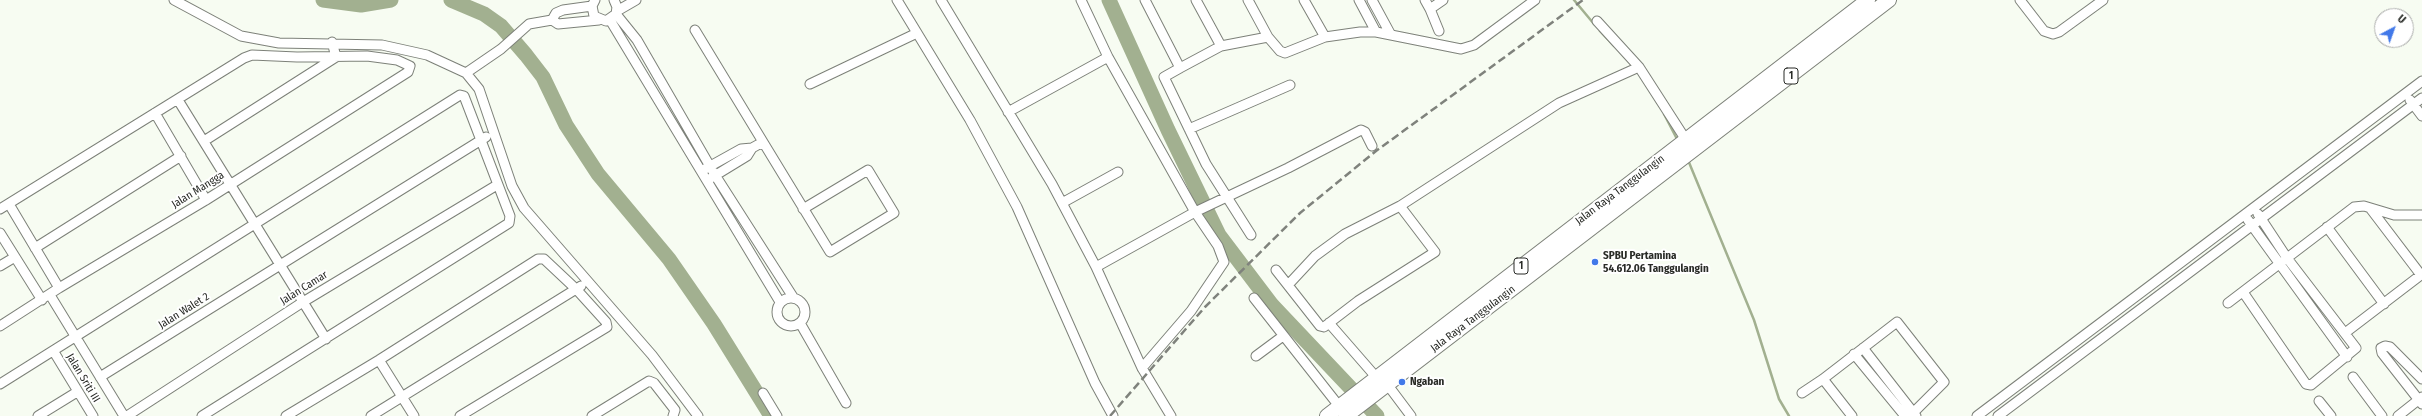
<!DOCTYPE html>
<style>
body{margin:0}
#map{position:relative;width:2422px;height:416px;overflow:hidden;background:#f7fcf2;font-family:"Fira Sans Condensed",sans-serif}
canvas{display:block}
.north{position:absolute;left:2374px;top:8px;width:40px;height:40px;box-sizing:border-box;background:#fff;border:1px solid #a9aaa9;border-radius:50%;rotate:41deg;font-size:11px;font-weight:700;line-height:16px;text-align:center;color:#292b27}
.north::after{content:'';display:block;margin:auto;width:14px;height:18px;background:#4279e9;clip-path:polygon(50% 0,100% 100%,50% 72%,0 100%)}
</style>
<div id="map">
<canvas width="2422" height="416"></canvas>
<div class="north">U</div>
</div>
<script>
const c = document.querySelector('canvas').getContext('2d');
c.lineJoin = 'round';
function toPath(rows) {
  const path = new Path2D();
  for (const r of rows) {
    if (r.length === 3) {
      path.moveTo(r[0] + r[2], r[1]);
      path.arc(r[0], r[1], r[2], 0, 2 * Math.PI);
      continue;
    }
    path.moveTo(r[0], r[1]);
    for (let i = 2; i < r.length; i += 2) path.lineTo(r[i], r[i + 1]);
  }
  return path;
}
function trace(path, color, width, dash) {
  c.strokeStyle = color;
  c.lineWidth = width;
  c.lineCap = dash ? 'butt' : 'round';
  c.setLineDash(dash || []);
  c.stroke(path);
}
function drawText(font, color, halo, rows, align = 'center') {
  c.font = font + ' "Fira Sans Condensed",sans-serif';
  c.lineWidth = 4;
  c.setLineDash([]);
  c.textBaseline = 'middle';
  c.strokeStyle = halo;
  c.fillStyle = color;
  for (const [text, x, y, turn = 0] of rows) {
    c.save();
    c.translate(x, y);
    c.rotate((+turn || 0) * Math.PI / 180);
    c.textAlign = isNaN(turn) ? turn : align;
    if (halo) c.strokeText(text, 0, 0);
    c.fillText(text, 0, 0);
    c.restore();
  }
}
trace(toPath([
 [1574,0,1594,24],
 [1600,31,1614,46],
 [1664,114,1678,141],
 [1688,160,1754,320,1779,399,1789,416]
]), '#a2b090', 2.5);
trace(toPath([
 [323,0,361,5,391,0],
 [451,0,484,14,501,26,526,55,543,77,566,125,598,174,669,259,714,324,771,416],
 [1109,0,1168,130,1219,235,1272,305,1377,416]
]), '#a2b090', 15);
const minor = toPath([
 [174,0,241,36,279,43,382,45,427,55,466,73,479,89,512,186,524,208,652,355,698,416],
 [595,0,592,6,594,16,606,21,616,14,617,7,614,0],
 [897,0,970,120,1017,207,1095,383,1113,416],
 [941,0,1052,184,1096,267,1142,368,1171,416],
 [1081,0,1108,57,1195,212,1218,246,1224,262,1191,311,1142,368],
 [1145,0,1180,68,1221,46,1268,37,1280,51,1285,53,1325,37,1360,32,1376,32,1461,49,1474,45,1535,0],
 [1196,0,1221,46],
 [1248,0,1268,37],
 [1304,0,1325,37],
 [1359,0,1376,32],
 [1372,0,1391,35],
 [1425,0,1430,9,1443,0],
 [2020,0,2044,31,2053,34,2059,32,2103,0],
 [1430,9,1439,31],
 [617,11,636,0],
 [616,14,637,40,715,175,793,297],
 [552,20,558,24,599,20],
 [610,20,780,302],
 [1597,21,1639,67,1686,140],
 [695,30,763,142,752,148,747,156,711,178],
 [1180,68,1164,77,1206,164,1251,235],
 [466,73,501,49,529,24,552,20,556,13,563,10,592,6],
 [810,84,917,33],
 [178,100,326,339],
 [2410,100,2422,116],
 [1008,112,1108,57],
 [155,113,206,200],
 [1189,129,1290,85],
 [204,141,336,57,332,42],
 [763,142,830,252,894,213,868,170,803,209],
 [705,169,741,149,752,148],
 [1062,203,1118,172],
 [9,204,59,288],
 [2370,208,2421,275],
 [0,209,244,58,252,55,297,57,367,56,397,60,410,66,408,72,206,200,59,288,0,326],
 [2248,220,2347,357],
 [2327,227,2384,304],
 [0,233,42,300],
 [35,248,181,156],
 [0,266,15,257],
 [1096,267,1195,212,1288,168,1361,130,1365,132,1372,146],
 [1276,270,1320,326,1324,327,1358,301,1435,252,1400,206],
 [1288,285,1315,256,1345,234,1400,206,1559,103,1639,67],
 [2243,292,2306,384,2311,385,2356,348,2287,258,2258,214],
 [50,295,124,416],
 [791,312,14],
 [1254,298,1339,406],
 [2228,303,2354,207,2364,206,2394,215,2422,215],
 [800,323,846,403],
 [1329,323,1376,377],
 [2345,333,2422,274],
 [1863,348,1916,416],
 [54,352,93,416],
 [1854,354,1905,416],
 [1256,356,1283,336],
 [379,360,414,416],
 [100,377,486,137],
 [2353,377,2382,416],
 [1823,379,1852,416],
 [2422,379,2390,347,2385,346,2381,348,2382,353,2422,404],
 [0,384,460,95,464,96,510,216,509,223,202,416],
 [1387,384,1411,416],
 [763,393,777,416],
 [1802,393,1823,379,1897,322,1944,382,1913,413],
 [2319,401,2331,416],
 [38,416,77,392],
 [127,416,303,302,497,185],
 [286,416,379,360,538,259,544,259,577,290,606,322,607,327,460,416],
 [371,416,581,286],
 [592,416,649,381,654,383,675,410,673,416],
 [1977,416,2422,81],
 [1998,416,2422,98],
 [2398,416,2422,397]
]);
const highway = toPath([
 [1327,416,1868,0],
 [1346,416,1889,0]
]);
trace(minor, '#7d8179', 11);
trace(highway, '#7d8179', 16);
trace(minor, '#fff', 9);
trace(highway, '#fff', 14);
trace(toPath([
 [1110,416,1205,307,1300,213,1376,151,1583,0]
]), '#7f827c', 2.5, [8, 4]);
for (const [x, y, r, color] of [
 [1595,262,4,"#4279e9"],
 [1402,382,4,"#4279e9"]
]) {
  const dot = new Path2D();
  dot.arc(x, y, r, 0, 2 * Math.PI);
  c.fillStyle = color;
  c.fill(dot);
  trace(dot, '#fff', 1.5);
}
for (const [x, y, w] of [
 [1791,76,14],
 [1521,266,14]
]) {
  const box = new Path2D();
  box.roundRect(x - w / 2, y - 8, w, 16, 3);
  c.fillStyle = '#fff';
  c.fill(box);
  trace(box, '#292b27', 1);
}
drawText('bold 10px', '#292b27', null, [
 ["1",1791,76],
 ["1",1521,266]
]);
drawText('11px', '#292b27', '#fff', [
 ["Jalan Mangga",198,190,-32],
 ["Jalan Raya Tanggulangin",1620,190,-37],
 ["Jalan Camar",304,288,-32],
 ["Jalan Walet 2",184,311,-32],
 ["Jala Raya Tanggulangin",1473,319,-37],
 ["Jalan Sriti III",83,378,59]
]);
drawText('bold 11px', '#292b27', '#fff', [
 ["SPBU Pertamina",1603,256],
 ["54.612.06 Tanggulangin",1603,269],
 ["Ngaban",1410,382]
], 'left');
</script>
